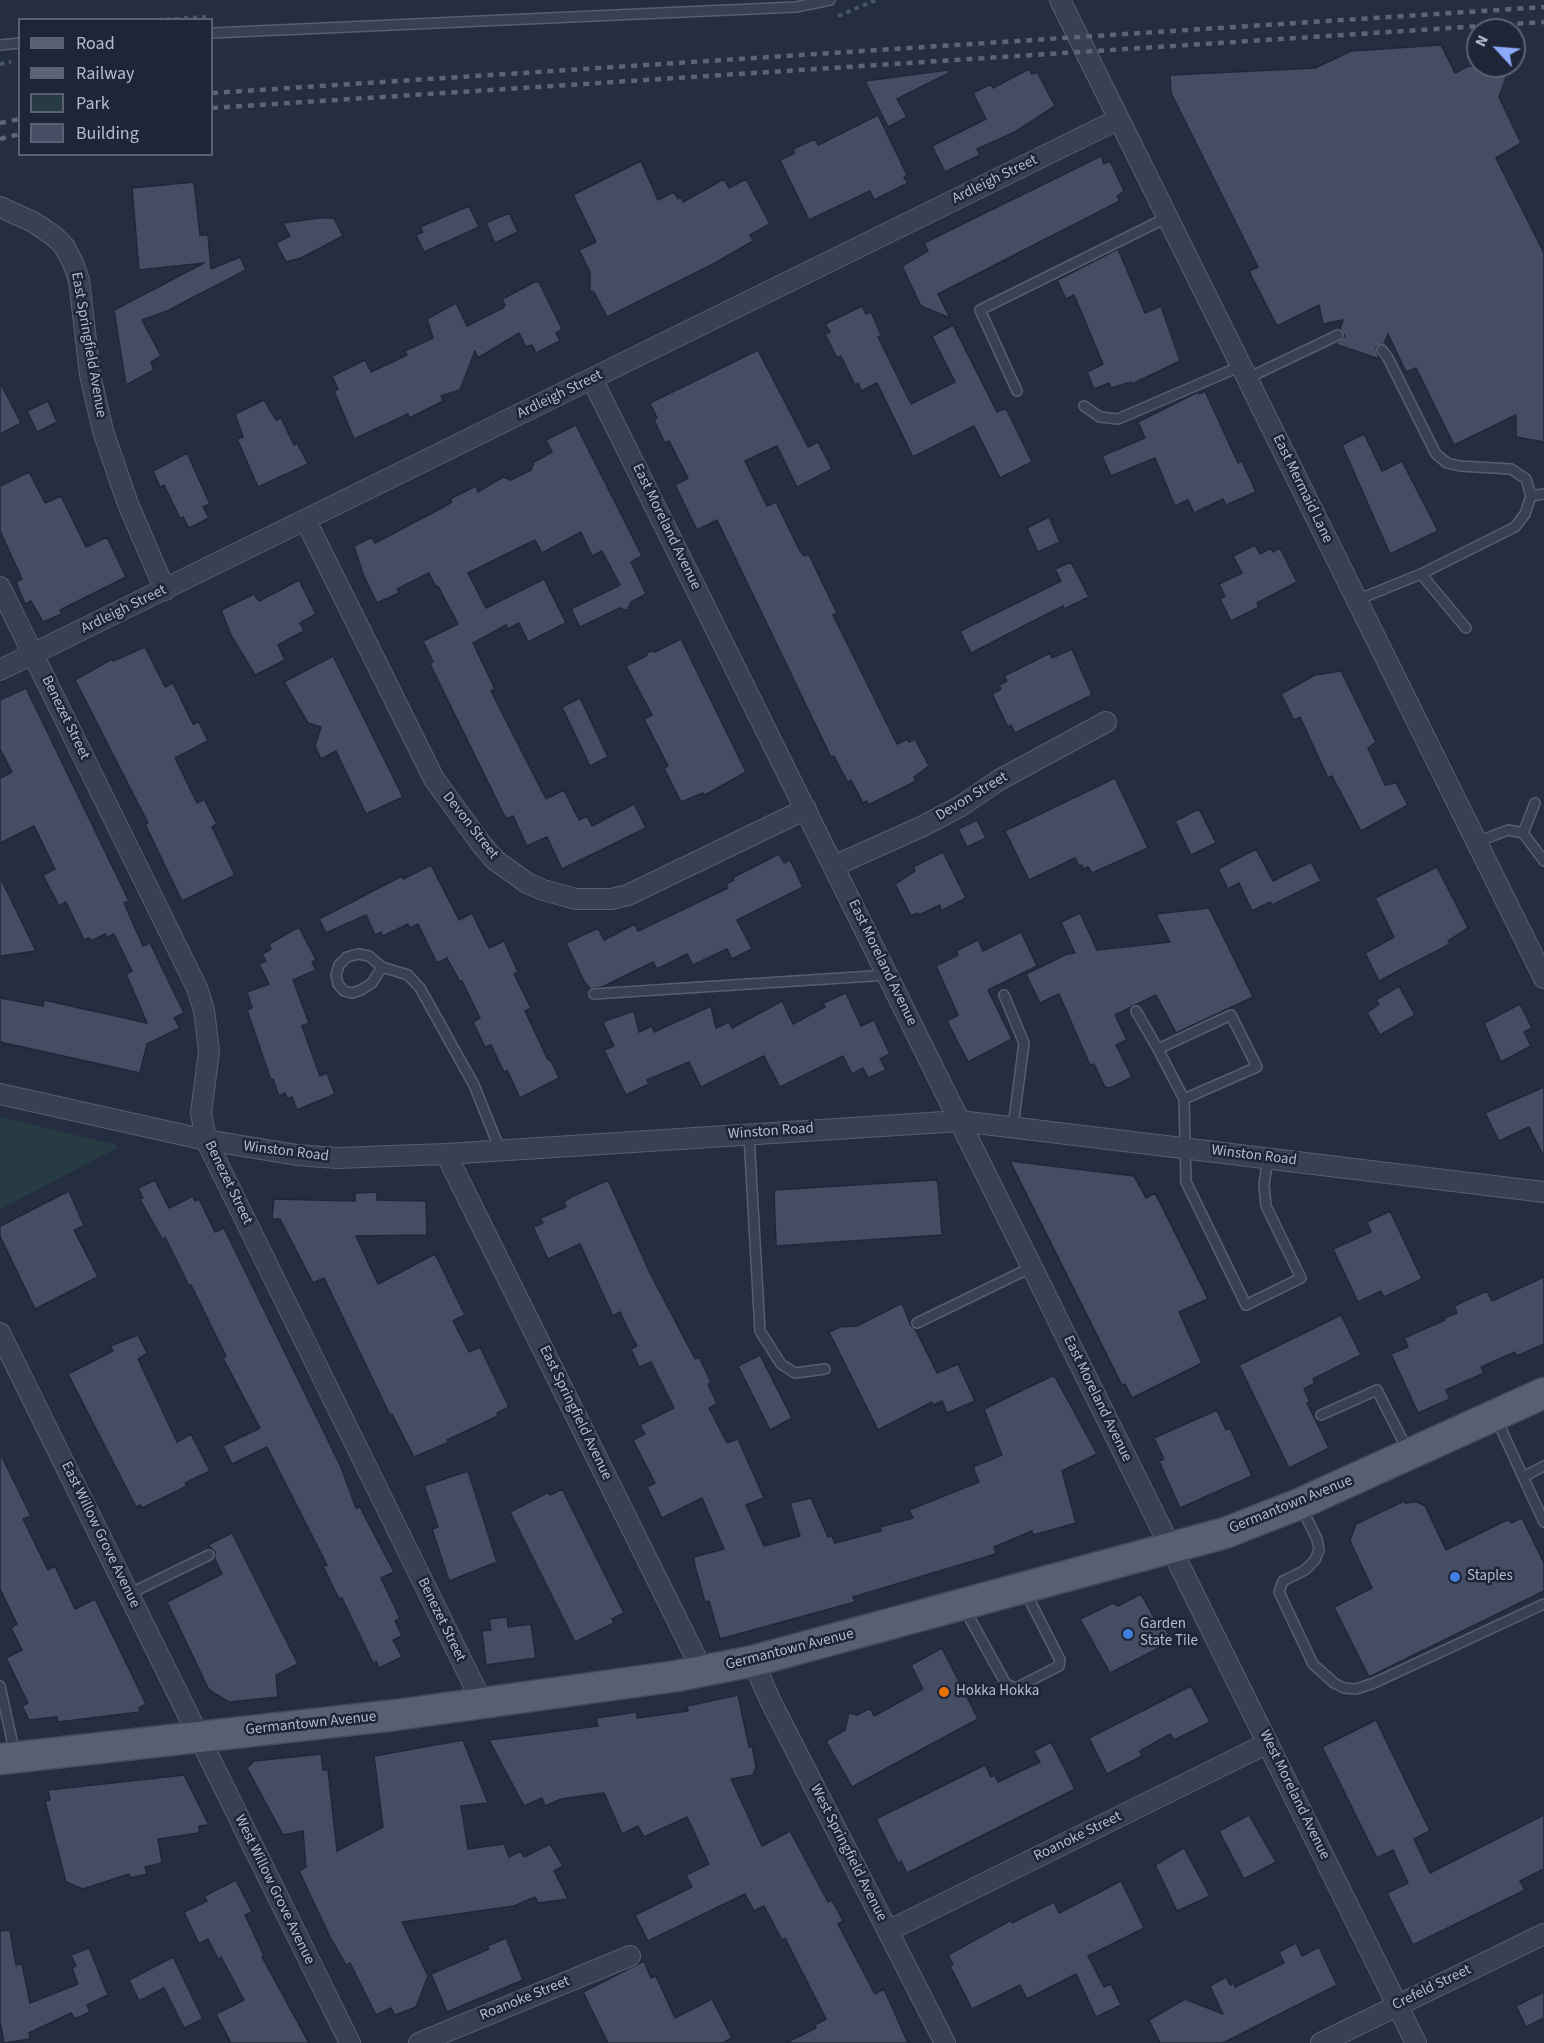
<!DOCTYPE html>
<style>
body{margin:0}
#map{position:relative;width:1544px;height:2043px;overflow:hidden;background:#252e41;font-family:"Source Sans 3",sans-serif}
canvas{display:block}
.legend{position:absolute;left:18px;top:18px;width:195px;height:138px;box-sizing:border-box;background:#1e2536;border:2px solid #5b6172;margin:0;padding:8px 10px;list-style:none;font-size:18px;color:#b6bbcb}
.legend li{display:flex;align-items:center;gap:12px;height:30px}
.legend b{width:30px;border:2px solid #5b6172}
.north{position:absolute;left:1466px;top:18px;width:60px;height:60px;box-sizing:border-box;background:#1e2536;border:2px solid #5b6172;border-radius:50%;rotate:296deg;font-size:16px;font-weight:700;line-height:24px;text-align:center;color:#b6bbcb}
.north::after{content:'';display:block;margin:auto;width:21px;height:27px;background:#8baafa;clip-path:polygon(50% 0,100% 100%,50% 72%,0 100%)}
</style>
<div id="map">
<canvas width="1544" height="2043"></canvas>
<ul class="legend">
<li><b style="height:8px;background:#575f71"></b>Road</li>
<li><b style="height:8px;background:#5b6478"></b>Railway</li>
<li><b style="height:16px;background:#273c42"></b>Park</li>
<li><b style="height:16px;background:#444d63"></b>Building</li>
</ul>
<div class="north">N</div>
</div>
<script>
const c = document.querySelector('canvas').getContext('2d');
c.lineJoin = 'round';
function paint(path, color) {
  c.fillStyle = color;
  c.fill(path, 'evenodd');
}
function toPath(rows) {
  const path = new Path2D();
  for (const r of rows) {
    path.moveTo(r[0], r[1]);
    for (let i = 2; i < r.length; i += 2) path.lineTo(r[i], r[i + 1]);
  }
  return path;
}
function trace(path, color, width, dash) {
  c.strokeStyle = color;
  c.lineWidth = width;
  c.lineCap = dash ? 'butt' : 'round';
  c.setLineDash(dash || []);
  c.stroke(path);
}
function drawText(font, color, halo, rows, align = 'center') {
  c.font = font + ' "Source Sans 3",sans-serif';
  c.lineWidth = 5;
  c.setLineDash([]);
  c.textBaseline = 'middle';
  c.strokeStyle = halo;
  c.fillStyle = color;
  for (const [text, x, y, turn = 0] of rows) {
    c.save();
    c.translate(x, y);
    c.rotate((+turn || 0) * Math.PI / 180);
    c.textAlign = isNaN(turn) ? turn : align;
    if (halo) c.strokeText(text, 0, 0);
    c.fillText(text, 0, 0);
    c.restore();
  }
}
paint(toPath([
 [0,1117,117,1145,117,1148,0,1209]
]), '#273c42');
const building = toPath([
 [1441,45,1455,73,1468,66,1500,66,1506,78,1499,97,1521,143,1496,158,1544,253,1544,442,1516,437,1516,415,1454,445,1416,368,1406,372,1388,334,1384,344,1376,348,1379,359,1335,344,1345,336,1340,329,1343,320,1323,324,1319,305,1277,326,1249,271,1258,267,1171,93,1170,75,1315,68,1351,51,1441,45],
 [1029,69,1032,74,1037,72,1055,106,1015,132,977,149,980,155,945,172,932,146,986,119,973,93,991,84,993,88,1029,69],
 [948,70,949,73,897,99,907,117,888,127,865,81,948,70],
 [878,115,907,175,904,177,908,183,874,200,870,191,809,220,780,160,795,153,793,149,815,139,818,145,878,115],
 [1101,156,1104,164,1110,161,1124,191,1117,196,1120,201,938,294,950,318,921,306,902,266,928,251,924,243,1101,156],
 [641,161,658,200,674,192,678,199,681,197,683,202,724,179,729,188,746,179,770,224,750,235,753,241,715,263,607,317,594,292,590,291,590,272,579,250,596,242,573,195,641,161],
 [194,182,200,235,208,235,211,269,240,257,246,270,167,311,142,320,161,356,151,362,154,370,126,385,114,310,204,263,139,270,132,188,194,182],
 [469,206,479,227,424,252,416,235,423,232,420,227,469,206],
 [509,213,518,232,495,243,486,223,509,213],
 [319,218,334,218,343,236,301,258,286,262,276,243,290,236,283,223,319,218],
 [1118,249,1145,313,1161,306,1180,361,1132,384,1131,382,1111,388,1109,383,1094,389,1087,372,1103,364,1074,295,1066,299,1057,280,1118,249],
 [535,282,539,282,562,329,556,333,560,341,536,353,532,345,526,347,519,333,478,358,475,351,460,390,441,396,443,401,409,418,408,414,354,439,334,391,338,389,332,376,365,360,371,372,407,355,405,351,433,338,427,319,456,303,467,326,503,308,505,305,502,299,535,282],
 [862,306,866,314,871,312,881,335,878,337,911,404,955,382,932,336,953,325,997,412,1006,408,1032,462,1000,478,974,426,913,457,877,383,861,391,858,383,855,385,841,356,837,358,825,334,830,332,825,324,862,306],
 [758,350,808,447,818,442,832,469,797,487,777,446,745,461,767,506,776,502,800,551,804,556,808,554,810,557,837,613,833,615,897,744,907,739,909,742,915,739,929,766,914,777,916,781,868,805,867,801,863,803,851,780,848,783,834,756,831,757,717,520,697,530,675,485,688,478,669,441,665,443,654,420,657,418,650,403,758,350],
 [0,382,21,423,0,434,0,382],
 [1205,391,1238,463,1242,461,1256,492,1226,505,1223,499,1194,513,1188,500,1175,506,1155,458,1111,476,1102,456,1145,438,1138,422,1198,392,1199,394,1205,391],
 [264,400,276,420,281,418,294,445,297,443,308,464,258,487,237,439,243,437,235,414,264,400],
 [48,401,57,422,37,432,27,411,48,401],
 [576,425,642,556,631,562,646,594,631,602,627,611,620,608,580,627,571,609,620,585,602,551,592,556,581,532,542,553,535,540,468,573,486,608,544,579,566,623,528,642,519,623,508,629,506,625,473,643,495,689,491,691,546,799,564,790,579,820,587,816,592,826,634,804,646,828,562,869,547,837,527,846,513,816,506,819,430,664,433,662,423,641,458,624,438,586,436,587,429,573,397,589,399,593,377,603,363,574,354,546,372,537,375,543,436,511,452,502,450,499,476,486,478,492,503,477,511,480,531,470,534,462,552,452,546,440,576,425],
 [1364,434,1382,471,1402,461,1438,531,1390,554,1342,445,1364,434],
 [187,453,210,504,203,507,209,518,189,528,183,517,180,518,164,485,160,487,153,471,187,453],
 [29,472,45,503,61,496,86,547,107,537,126,577,60,610,62,614,43,622,31,601,25,604,16,582,22,579,0,531,0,486,29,472],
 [1049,517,1060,542,1038,552,1027,528,1049,517],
 [1255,545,1260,554,1271,548,1273,552,1280,548,1297,582,1257,603,1259,607,1231,621,1220,599,1225,596,1219,584,1242,573,1233,556,1255,545],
 [1071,562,1089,597,1064,609,1063,606,971,653,960,631,1061,581,1055,569,1071,562],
 [299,580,316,614,300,623,304,631,278,645,285,660,255,675,231,635,221,610,254,594,259,601,299,580],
 [681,639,746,772,705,795,703,793,681,802,664,768,668,766,644,719,652,715,626,666,646,656,649,651,655,652,681,639],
 [145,647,165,687,173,683,193,724,199,722,208,741,175,758,197,803,204,799,217,824,212,827,235,875,182,901,145,824,148,823,75,680,112,659,113,661,145,647],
 [1072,649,1092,695,1015,733,1011,725,1008,727,992,694,1001,689,999,685,1007,681,1004,676,1050,653,1052,658,1072,649],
 [333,656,403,797,366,814,336,751,321,759,315,746,321,727,308,723,284,682,333,656],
 [1341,671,1376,742,1368,748,1385,785,1396,783,1408,805,1361,831,1332,776,1328,778,1300,717,1294,720,1281,694,1315,675,1341,671],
 [26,688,129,901,124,903,143,946,150,943,184,1013,174,1018,180,1028,147,1044,140,1073,0,1042,0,998,43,1006,44,1000,147,1023,126,974,132,971,114,934,106,938,105,934,91,941,89,938,84,940,66,902,59,906,43,875,55,869,34,826,0,843,0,778,12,772,0,749,0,700,26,688],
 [580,698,608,757,590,766,562,707,580,698],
 [1115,778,1148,848,1092,873,1088,867,1083,869,1082,865,1079,866,1075,858,1029,880,1005,831,1115,778],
 [1199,809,1216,843,1191,855,1175,821,1199,809],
 [977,820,986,838,967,847,958,829,977,820],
 [1256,849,1273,881,1311,862,1321,881,1272,905,1270,902,1252,911,1239,883,1228,889,1218,869,1256,849],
 [943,852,966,898,941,911,940,905,919,915,918,913,911,916,895,884,915,871,913,867,943,852],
 [779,854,784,863,790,860,803,887,737,920,752,949,732,959,727,949,693,965,687,954,657,969,653,962,602,987,590,989,584,981,566,943,598,928,604,940,635,924,638,931,728,888,726,884,734,880,732,878,779,854],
 [431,865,459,920,472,913,489,948,504,941,518,972,514,974,531,1008,525,1011,548,1060,550,1059,559,1078,520,1098,507,1070,504,1072,491,1045,485,1047,473,1022,480,1018,462,981,460,982,447,958,437,963,418,924,410,928,408,924,383,936,381,932,375,935,366,915,326,933,319,919,402,876,403,879,431,865],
 [1437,867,1468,928,1448,941,1450,944,1379,981,1365,953,1394,937,1375,898,1437,867],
 [0,877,36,951,0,956,0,877],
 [1209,908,1253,997,1176,1033,1156,995,1115,1015,1127,1040,1116,1045,1132,1077,1110,1088,1105,1087,1094,1064,1090,1065,1059,994,1040,1003,1026,974,1067,954,1075,953,1061,922,1080,913,1097,950,1170,942,1156,914,1209,908],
 [299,927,316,960,312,962,316,970,293,980,309,1023,302,1026,320,1076,327,1073,335,1094,297,1110,292,1097,287,1099,285,1093,279,1096,273,1079,271,1080,247,1010,252,1008,247,992,269,984,259,964,266,961,262,954,271,949,269,944,299,927],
 [1021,932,1037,966,988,990,1012,1039,968,1062,947,1021,958,1015,936,966,958,955,956,951,978,940,983,951,1021,932],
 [1399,986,1415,1015,1380,1035,1367,1013,1379,1004,1376,1000,1399,986],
 [846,993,861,1026,874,1020,890,1054,880,1059,886,1070,868,1078,863,1068,852,1074,843,1056,780,1087,764,1056,701,1087,689,1062,647,1080,649,1084,626,1095,604,1050,614,1046,603,1023,605,1021,634,1011,639,1032,652,1026,654,1032,711,1006,716,1028,729,1022,732,1028,782,1001,793,1024,825,1007,823,1003,846,993],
 [1520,1004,1532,1028,1524,1032,1531,1046,1501,1062,1484,1023,1520,1004],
 [1544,1087,1544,1157,1529,1127,1499,1141,1485,1113,1544,1087],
 [1010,1161,1134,1176,1146,1198,1155,1193,1208,1299,1179,1312,1202,1363,1132,1398,1125,1384,1122,1385,1010,1161],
 [155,1180,169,1208,193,1196,195,1201,199,1199,215,1232,224,1228,341,1467,356,1508,360,1507,363,1513,394,1572,381,1578,400,1618,395,1621,402,1636,393,1640,402,1657,379,1668,376,1661,373,1663,342,1598,339,1599,323,1566,327,1565,267,1447,232,1464,223,1446,260,1428,223,1358,226,1356,191,1285,189,1286,165,1237,162,1239,140,1199,143,1198,138,1188,155,1180],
 [608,1180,650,1273,695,1359,699,1357,711,1382,708,1384,717,1404,709,1408,727,1443,738,1439,764,1498,746,1505,764,1546,800,1536,790,1503,811,1498,828,1537,832,1536,835,1543,881,1531,880,1527,913,1518,909,1510,979,1482,973,1467,1002,1455,984,1409,1054,1375,1097,1454,1062,1471,1076,1523,1033,1535,1032,1531,994,1547,996,1554,853,1597,855,1602,720,1639,709,1601,705,1602,695,1566,694,1557,724,1549,702,1498,662,1518,647,1487,655,1483,633,1440,645,1434,640,1425,674,1408,651,1362,639,1367,631,1349,637,1346,628,1329,620,1312,613,1316,580,1244,548,1259,533,1227,543,1223,540,1218,566,1207,564,1202,571,1197,608,1180],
 [936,1180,938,1183,942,1235,776,1246,774,1190,936,1180],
 [69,1191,84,1226,74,1230,98,1277,35,1309,0,1236,0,1226,69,1191],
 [377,1192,377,1200,426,1201,427,1235,356,1236,378,1284,435,1254,465,1315,453,1321,469,1352,480,1347,509,1407,497,1413,498,1416,447,1440,449,1442,414,1457,392,1414,390,1415,324,1278,313,1283,280,1219,272,1219,274,1199,355,1201,355,1193,377,1192],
 [1390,1211,1422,1279,1384,1297,1381,1291,1358,1302,1333,1249,1371,1232,1367,1222,1390,1211],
 [1544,1277,1544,1344,1517,1356,1515,1352,1481,1367,1484,1373,1446,1390,1450,1399,1418,1413,1391,1354,1408,1347,1404,1338,1445,1320,1444,1318,1457,1313,1454,1306,1487,1291,1492,1301,1544,1277],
 [902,1303,911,1326,915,1329,937,1373,958,1364,975,1401,947,1413,942,1401,933,1405,932,1402,878,1430,829,1332,840,1327,857,1326,902,1303],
 [1341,1315,1361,1355,1313,1379,1315,1383,1304,1389,1310,1402,1307,1403,1329,1448,1289,1468,1239,1365,1341,1315],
 [138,1335,147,1353,138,1359,177,1442,191,1434,210,1471,185,1483,187,1486,175,1492,142,1508,140,1505,136,1507,68,1374,113,1351,110,1346,138,1335],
 [760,1355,792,1418,770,1430,738,1366,760,1355],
 [1217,1410,1226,1430,1230,1428,1252,1476,1180,1508,1159,1461,1164,1459,1154,1438,1217,1410],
 [0,1453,31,1516,23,1519,48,1570,55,1566,75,1609,95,1599,146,1704,139,1708,140,1712,58,1722,57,1717,29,1720,22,1706,28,1703,6,1658,22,1650,11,1628,17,1624,0,1589,0,1453],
 [468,1471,497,1562,449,1581,432,1529,438,1527,424,1486,468,1471],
 [562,1489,624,1613,612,1619,614,1623,575,1642,510,1512,549,1492,550,1495,562,1489],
 [1404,1501,1405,1503,1417,1502,1425,1506,1446,1550,1509,1519,1511,1523,1522,1518,1544,1563,1544,1591,1369,1677,1334,1607,1372,1588,1350,1541,1356,1524,1404,1501],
 [232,1533,298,1664,276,1675,278,1697,229,1702,209,1690,167,1602,222,1574,215,1559,215,1552,208,1545,232,1533],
 [1141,1594,1156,1621,1161,1619,1170,1637,1165,1640,1167,1644,1110,1673,1080,1619,1113,1603,1118,1606,1141,1594],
 [507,1617,508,1627,531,1624,536,1658,486,1665,482,1631,491,1630,489,1619,507,1617],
 [942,1648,978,1719,852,1787,826,1741,845,1730,849,1713,857,1715,870,1708,874,1716,923,1689,911,1665,942,1648],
 [1191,1686,1210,1722,1174,1740,1170,1734,1140,1751,1142,1756,1107,1774,1089,1738,1191,1686],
 [738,1695,749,1747,752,1746,756,1767,753,1775,731,1779,762,1846,790,1831,828,1902,832,1900,843,1921,838,1924,875,1994,884,1989,908,2043,786,2043,816,2028,815,2025,826,2019,785,1938,782,1940,764,1906,754,1911,745,1894,648,1941,635,1915,692,1887,686,1875,709,1864,687,1817,644,1837,638,1826,622,1834,604,1793,561,1799,545,1806,542,1798,524,1806,489,1740,598,1726,596,1718,637,1712,637,1718,688,1711,687,1706,738,1695],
 [1376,1720,1430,1831,1414,1839,1430,1873,1544,1815,1544,1869,1520,1881,1525,1890,1413,1945,1387,1893,1408,1883,1393,1850,1377,1858,1322,1747,1376,1720],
 [463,1740,488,1803,461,1806,468,1849,504,1844,509,1857,521,1851,524,1857,550,1844,563,1866,554,1871,568,1899,538,1903,535,1897,514,1906,402,1922,428,1976,416,2007,395,2015,391,2008,376,2015,350,1963,346,1965,330,1937,299,1871,306,1867,303,1831,283,1835,247,1768,254,1761,321,1754,323,1770,328,1770,337,1851,383,1827,374,1756,463,1740],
 [1051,1742,1075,1789,907,1873,901,1861,898,1863,876,1819,985,1765,991,1777,995,1775,998,1782,1040,1762,1034,1751,1051,1742],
 [184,1775,209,1825,199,1826,199,1833,158,1839,162,1863,145,1867,147,1874,130,1878,129,1874,83,1889,66,1882,45,1801,50,1800,48,1790,184,1775],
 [1249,1815,1276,1862,1244,1879,1219,1831,1249,1815],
 [1184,1848,1210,1896,1177,1911,1155,1865,1184,1848],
 [236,1880,252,1912,245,1915,264,1956,262,1957,309,2043,231,2043,216,2014,244,2000,221,1957,218,1959,208,1939,199,1944,184,1912,207,1901,204,1896,236,1880],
 [1121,1881,1144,1928,1088,1956,1104,1987,1111,1984,1121,2005,1096,2017,1076,1974,1027,1999,1020,1985,972,2009,950,1966,953,1964,948,1955,1011,1920,1012,1923,1054,1902,1059,1913,1121,1881],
 [10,1930,16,1965,22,1964,30,2003,78,1984,72,1968,76,1966,71,1955,89,1948,108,1995,87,2005,90,2012,75,2019,71,2013,29,2033,30,2039,4,2043,0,2021,0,1931,10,1930],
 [506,1938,523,1980,447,2012,431,1974,489,1949,487,1946,506,1938],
 [1296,1943,1302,1956,1319,1947,1337,1985,1223,2043,1160,2043,1149,2020,1185,1999,1223,2014,1210,1986,1226,1977,1230,1985,1234,1983,1235,1987,1284,1963,1279,1952,1296,1943],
 [173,1957,203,2019,184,2028,164,1988,139,2001,129,1980,173,1957],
 [644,1961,651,1978,656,1976,675,2018,712,1999,732,2038,722,2043,608,2043,583,1992,644,1961],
 [1544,1992,1544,2018,1526,2027,1516,2006,1544,1992]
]);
paint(building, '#444d63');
trace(building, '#202738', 1.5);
const lane = toPath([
 [212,33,796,7,830,0],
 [0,45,20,43],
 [1382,350,1388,358,1436,454,1447,463,1460,466,1511,469,1526,479,1531,496,1525,514,1515,527,1421,574],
 [1248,378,1338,335],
 [1017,391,980,310,1168,217],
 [1084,406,1100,417,1118,419,1241,366],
 [1531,496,1544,494],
 [1357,600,1421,574,1466,628],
 [1523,833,1535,803],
 [1477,842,1508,830,1523,833,1544,861],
 [382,967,372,983,361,990,352,993,344,991,338,984,336,975,339,965,347,957,358,954,369,956,382,967,408,975,420,988,474,1085,500,1150],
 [594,994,888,975],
 [1004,995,1024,1043,1013,1127],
 [1136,1011,1158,1049],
 [1231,1015,1257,1067,1184,1099,1158,1049,1231,1015],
 [1184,1099,1186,1182,1246,1305,1301,1278,1266,1206,1264,1185,1268,1158],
 [749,1135,760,1331,781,1364,795,1373,825,1369],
 [917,1323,1032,1267],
 [1321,1415,1377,1390,1407,1449],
 [1497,1420,1523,1477,1544,1466],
 [1523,1477,1544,1522],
 [1302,1509,1317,1539,1319,1550,1315,1560,1305,1570,1283,1581,1279,1592,1313,1664,1334,1683,1344,1688,1356,1689,1374,1683,1544,1604],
 [129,1594,209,1555],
 [964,1608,1006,1684,1016,1688,1059,1666,1060,1660,1025,1591],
 [0,1686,15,1754]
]);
const street = toPath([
 [1060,0,1544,978],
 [0,207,33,222,54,236,64,246,73,263,79,280,90,375,103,431,128,504,165,590],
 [592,379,1416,2043],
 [306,521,434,779,482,845,495,860,527,883,543,890,576,899,611,899,628,895,806,809],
 [0,587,197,988,204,1010,209,1051,201,1113,206,1140,482,1702],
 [0,670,1119,119],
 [834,866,923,826,961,806,999,780,1106,722],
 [0,1094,206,1140,297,1155,337,1158,446,1154,960,1121,1544,1192],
 [446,1154,703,1672],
 [0,1333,350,2043],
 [753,1661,770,1700,945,2043],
 [888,1931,1268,1743],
 [419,2043,630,1956],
 [1321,2043,1544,1934]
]);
const primary = toPath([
 [0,1759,396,1715,677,1676,753,1661,1225,1533,1299,1504,1544,1393]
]);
trace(lane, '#575e6e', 12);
trace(street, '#575e6e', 22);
trace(primary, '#43495a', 33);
trace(toPath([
 [838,16,876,0],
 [157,20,206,17],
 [0,64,11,62]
]), '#45595f', 4, [4.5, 4.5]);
trace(lane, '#394051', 9);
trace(street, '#394051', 20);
trace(primary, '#575f71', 30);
trace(toPath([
 [212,93,1544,7],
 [212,108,1544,22],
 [0,123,20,119],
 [0,139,20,134]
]), '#5b6478', 4.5, [6, 6]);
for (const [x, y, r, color] of [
 [1455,1577,6,"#3f7fe0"],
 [1128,1634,6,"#3f7fe0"],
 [944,1692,6,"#e8710a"]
]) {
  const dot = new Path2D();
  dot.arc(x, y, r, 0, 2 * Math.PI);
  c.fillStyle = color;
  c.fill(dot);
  trace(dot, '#1e2536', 2);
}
drawText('15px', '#b6bbcb', '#1e2536', [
 ["Ardleigh Street",995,180,-26],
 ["East Springfield Avenue",88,345,80],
 ["Ardleigh Street",560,395,-26],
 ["East Mermaid Lane",1302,489,64],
 ["East Moreland Avenue",666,527,64],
 ["Ardleigh Street",124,610,-26],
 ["Benezet Street",65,718,64],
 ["Devon Street",972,797,-31],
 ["Devon Street",470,826,52],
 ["East Moreland Avenue",882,963,64],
 ["Winston Road",771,1132,-4],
 ["Winston Road",286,1152,7],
 ["Winston Road",1254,1156,7],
 ["Benezet Street",228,1183,64],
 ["East Moreland Avenue",1097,1399,64],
 ["East Springfield Avenue",575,1413,64],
 ["Germantown Avenue",1291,1505,-22],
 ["East Willow Grove Avenue",100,1535,64],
 ["Benezet Street",441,1620,64],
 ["Germantown Avenue",790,1650,-14],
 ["Germantown Avenue",311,1724,-6],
 ["West Moreland Avenue",1294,1795,64],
 ["Roanoke Street",1078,1837,-26],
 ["West Springfield Avenue",848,1853,63],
 ["West Willow Grove Avenue",274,1890,64],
 ["Crefeld Street",1432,1988,-26],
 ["Roanoke Street",525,1999,-22]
]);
drawText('15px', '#b6bbcb', '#1e2536', [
 ["Staples",1467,1577],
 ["Garden",1140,1625],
 ["State Tile",1140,1642],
 ["Hokka Hokka",956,1692]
], 'left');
</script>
